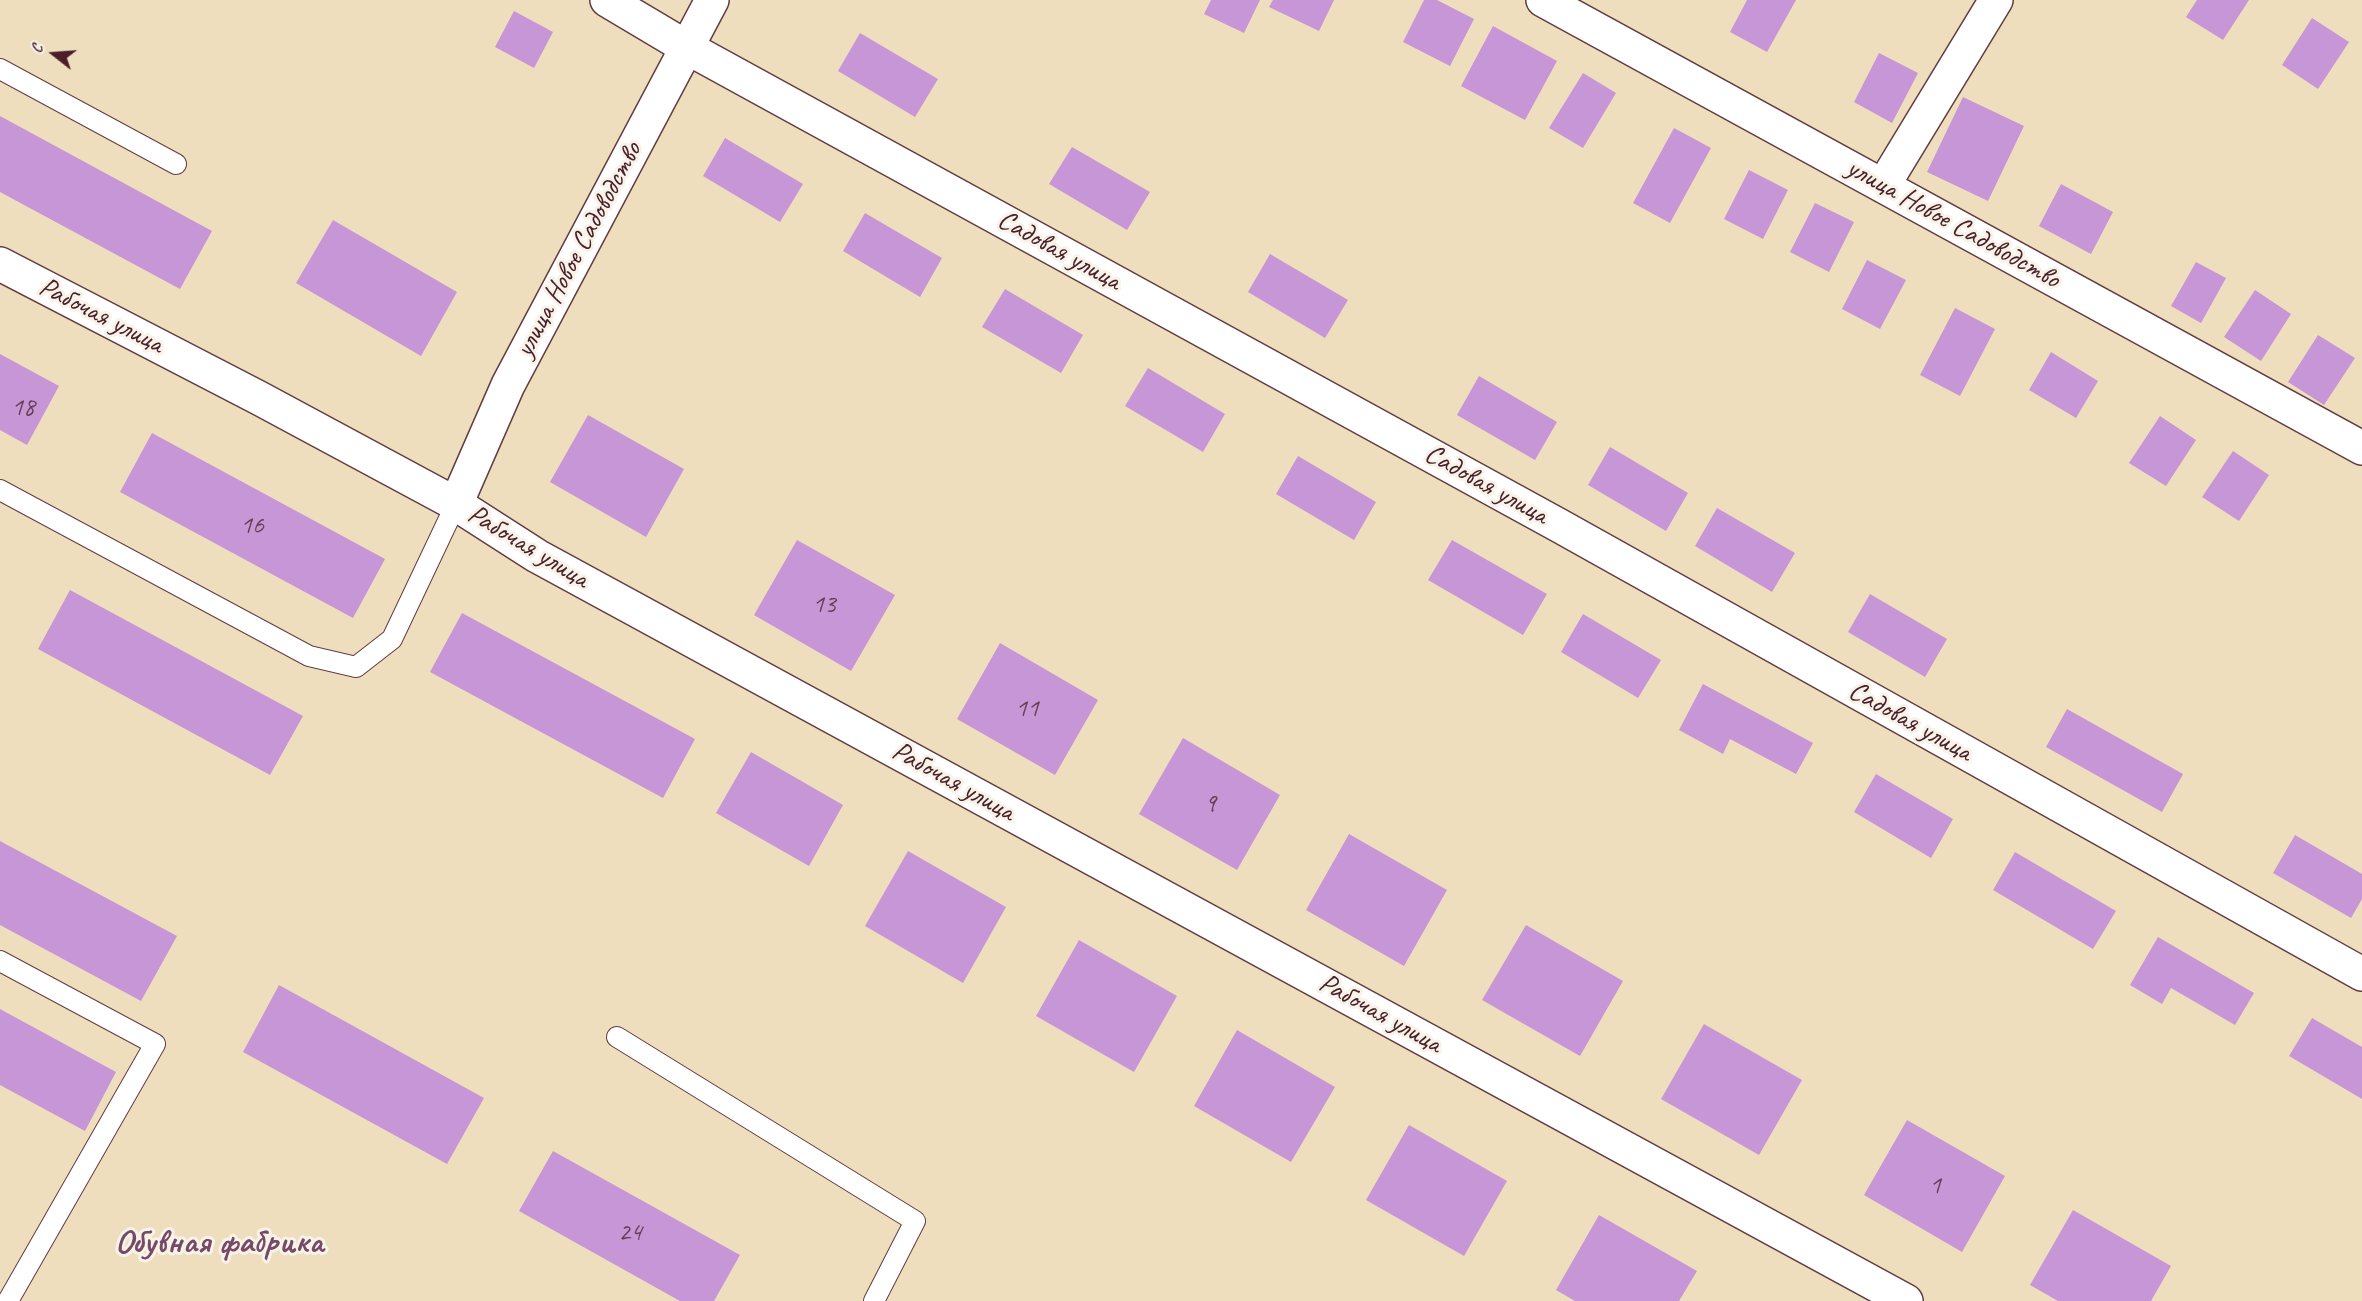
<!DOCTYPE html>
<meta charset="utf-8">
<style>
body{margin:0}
#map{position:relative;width:2362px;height:1301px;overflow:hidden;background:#eedebd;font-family:Caveat,sans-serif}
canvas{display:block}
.north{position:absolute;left:24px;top:24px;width:60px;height:60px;-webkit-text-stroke:4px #f7f3e8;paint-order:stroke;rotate:287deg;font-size:16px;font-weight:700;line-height:24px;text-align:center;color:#4a1f2b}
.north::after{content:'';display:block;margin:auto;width:21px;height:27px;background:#4a1f2b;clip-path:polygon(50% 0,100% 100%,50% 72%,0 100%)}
</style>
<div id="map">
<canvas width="2362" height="1301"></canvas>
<div class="north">С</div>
</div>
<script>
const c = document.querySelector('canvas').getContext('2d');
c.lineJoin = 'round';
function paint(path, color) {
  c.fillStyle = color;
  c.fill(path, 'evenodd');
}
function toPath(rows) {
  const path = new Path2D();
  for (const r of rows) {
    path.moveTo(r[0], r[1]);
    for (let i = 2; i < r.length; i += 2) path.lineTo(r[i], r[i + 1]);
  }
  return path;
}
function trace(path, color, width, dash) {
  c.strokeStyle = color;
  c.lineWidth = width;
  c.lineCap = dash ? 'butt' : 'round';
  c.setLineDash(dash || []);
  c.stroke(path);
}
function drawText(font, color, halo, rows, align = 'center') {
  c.font = font + ' Caveat,sans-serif';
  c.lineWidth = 6;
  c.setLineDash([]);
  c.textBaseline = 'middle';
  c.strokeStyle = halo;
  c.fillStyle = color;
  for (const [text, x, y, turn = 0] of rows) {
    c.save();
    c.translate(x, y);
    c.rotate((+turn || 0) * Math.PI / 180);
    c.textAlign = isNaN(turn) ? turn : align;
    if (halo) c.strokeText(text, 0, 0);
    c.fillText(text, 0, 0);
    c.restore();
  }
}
paint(toPath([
 [1211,0,1260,0,1244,33,1204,14],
 [1273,0,1334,0,1319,31,1269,7],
 [1424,0,1437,0,1474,19,1450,66,1403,42],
 [1747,0,1796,0,1767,52,1730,32],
 [2197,0,2249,0,2223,40,2186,17],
 [514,11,553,32,534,68,495,47],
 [2312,18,2349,42,2318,89,2282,65],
 [1493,26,1557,61,1525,120,1461,86],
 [860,33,938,79,915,117,838,71],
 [1879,53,1918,73,1892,123,1854,102],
 [1583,73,1616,93,1583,148,1549,128],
 [1963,97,2024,126,1988,201,1927,172],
 [0,116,212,231,180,289,0,192],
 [1674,128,1711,148,1670,223,1633,203],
 [725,138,803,184,780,222,703,176],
 [1072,147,1150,192,1127,230,1049,184],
 [1749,170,1788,190,1763,239,1724,219],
 [2061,184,2113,212,2091,254,2039,226],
 [1815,203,1854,222,1829,272,1790,252],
 [865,213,942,258,920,297,843,251],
 [333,220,457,292,421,356,296,283],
 [1270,254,1348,300,1325,338,1248,292],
 [1867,260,1906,280,1880,329,1842,309],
 [2196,262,2226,278,2201,323,2171,306],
 [1005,289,1083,335,1061,373,982,327],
 [2255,290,2291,314,2261,361,2224,337],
 [1955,308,1995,329,1960,396,1920,375],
 [2318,335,2355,358,2324,405,2288,382],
 [2051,352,2098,381,2076,418,2029,390],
 [0,354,59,386,27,445,0,430],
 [1148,368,1225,414,1203,452,1125,406],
 [1479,376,1557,422,1535,460,1457,415],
 [588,415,684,469,646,537,550,482],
 [2160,416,2196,440,2166,486,2129,463],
 [152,433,385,559,353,618,120,492],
 [1610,447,1688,493,1666,531,1588,485],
 [2233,451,2269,475,2239,521,2202,497],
 [1298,456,1376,502,1354,540,1276,494],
 [1717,508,1795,553,1772,592,1695,546],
 [797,540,895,595,851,671,754,615],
 [1452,540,1547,594,1523,635,1428,580],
 [70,590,303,716,270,775,38,649],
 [1870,594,1947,639,1925,677,1848,632],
 [462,613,695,739,663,798,430,672],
 [1583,614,1661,660,1638,698,1561,652],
 [1000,643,1098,700,1055,775,957,719],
 [1703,684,1813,743,1796,774,1730,739,1723,754,1679,730],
 [2067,709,2183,774,2162,812,2046,747],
 [1183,738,1280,795,1237,870,1139,814],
 [751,752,843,805,809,866,716,813],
 [1876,774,1953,819,1931,858,1854,812],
 [1349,834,1447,890,1404,966,1306,910],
 [2295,835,2362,874,2362,899,2351,918,2273,873],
 [0,841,177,936,141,1001,0,925],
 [908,851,1006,907,963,983,865,926],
 [2015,852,2116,911,2093,949,1993,890],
 [1526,925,1623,981,1580,1056,1482,1000],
 [2158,937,2254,993,2235,1025,2171,988,2162,1004,2130,985],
 [1079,940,1177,996,1134,1072,1036,1016],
 [279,985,484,1098,447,1164,243,1052],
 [0,1009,116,1072,85,1131,0,1085],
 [2312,1018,2362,1047,2362,1099,2289,1056],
 [1704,1024,1802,1080,1759,1155,1661,1099],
 [1237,1030,1335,1087,1291,1162,1194,1106],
 [1907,1120,2005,1176,1962,1252,1864,1195],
 [1409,1125,1507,1181,1464,1256,1366,1200],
 [553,1151,740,1255,714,1301,680,1301,519,1211],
 [2073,1210,2171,1266,2151,1301,2058,1301,2030,1285],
 [1599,1215,1697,1271,1679,1301,1575,1301,1556,1290]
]), '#c796d6');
const service = toPath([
 [0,69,176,164],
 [0,490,309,656,356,667,392,639,456,504],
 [0,961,155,1044,8,1301],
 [617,1037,915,1221,874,1301]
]);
const minor = toPath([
 [607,0,686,47,1560,526,2362,974],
 [1543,0,2362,448],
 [1883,186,1996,0],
 [0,264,259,398,456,504,537,556,1906,1301],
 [456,504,508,385,712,0]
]);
trace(service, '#633c41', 22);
trace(minor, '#633c41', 36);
trace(service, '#fff', 20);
trace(minor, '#fff', 33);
drawText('26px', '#693d56', null, [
 ["18",23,408],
 ["16",252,526],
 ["13",824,605],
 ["11",1027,709],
 ["9",1210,804],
 ["1",1935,1186],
 ["24",630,1233]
]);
drawText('28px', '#4a1f2b', '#f7f3e8', [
 ["улица Новое Садоводство",1953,224,29],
 ["улица Новое Садоводство",579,250,-62],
 ["Садовая улица",1059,251,29],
 ["Рабочая улица",101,316,27],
 ["Садовая улица",1486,485,29],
 ["Рабочая улица",528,547,31],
 ["Садовая улица",1910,722,29],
 ["Рабочая улица",953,782,29],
 ["Рабочая улица",1380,1014,29]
]);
drawText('bold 34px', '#764967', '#f7f3e8', [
 ["Обувная фабрика",219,1243]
]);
</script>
